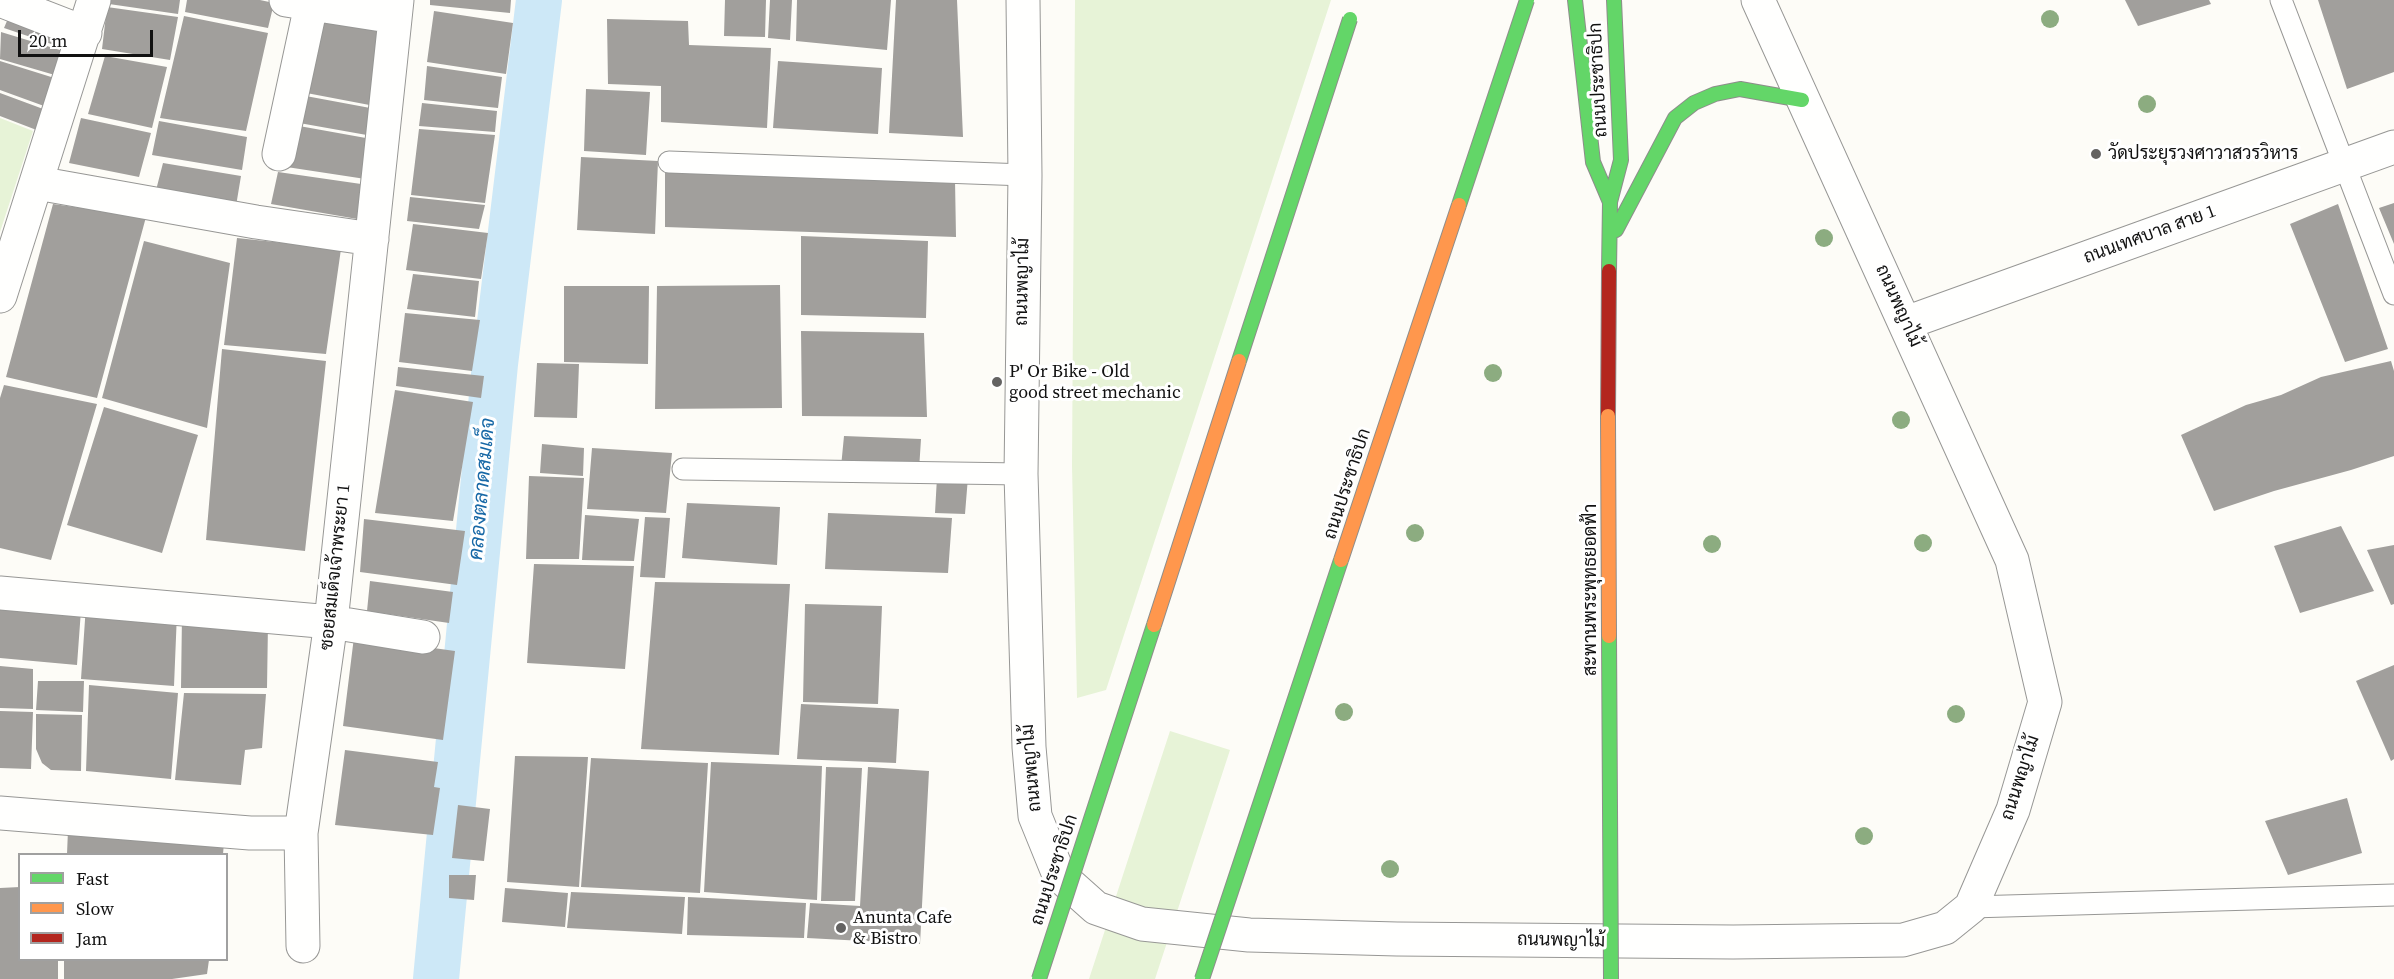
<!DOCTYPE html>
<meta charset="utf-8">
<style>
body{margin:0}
#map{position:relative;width:2394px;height:979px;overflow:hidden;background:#fdfcf7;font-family:"Source Serif 4",serif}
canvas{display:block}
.legend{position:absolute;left:18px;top:853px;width:210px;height:108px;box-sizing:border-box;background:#fff;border:2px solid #a0a0a0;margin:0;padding:8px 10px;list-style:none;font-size:18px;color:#111}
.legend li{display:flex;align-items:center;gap:12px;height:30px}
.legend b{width:30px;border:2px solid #a0a0a0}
.scale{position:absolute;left:18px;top:30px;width:135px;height:27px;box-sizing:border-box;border:3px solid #111;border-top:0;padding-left:8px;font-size:18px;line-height:21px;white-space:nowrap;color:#111;-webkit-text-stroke:4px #fff;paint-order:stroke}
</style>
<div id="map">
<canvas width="2394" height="979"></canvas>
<ul class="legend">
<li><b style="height:8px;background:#63d668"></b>Fast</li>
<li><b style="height:8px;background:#ff974d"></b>Slow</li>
<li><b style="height:8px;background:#b3261e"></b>Jam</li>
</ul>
<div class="scale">20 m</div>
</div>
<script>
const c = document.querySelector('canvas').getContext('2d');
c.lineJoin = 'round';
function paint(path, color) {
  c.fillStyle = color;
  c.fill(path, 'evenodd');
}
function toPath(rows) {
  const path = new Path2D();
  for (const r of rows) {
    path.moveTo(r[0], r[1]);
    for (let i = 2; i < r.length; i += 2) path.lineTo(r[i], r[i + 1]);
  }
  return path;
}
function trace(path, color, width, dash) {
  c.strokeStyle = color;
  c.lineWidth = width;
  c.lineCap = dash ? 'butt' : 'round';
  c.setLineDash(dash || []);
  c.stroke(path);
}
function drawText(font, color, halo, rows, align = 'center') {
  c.font = font + ' "Source Serif 4",Sarabun,serif';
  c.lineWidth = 6;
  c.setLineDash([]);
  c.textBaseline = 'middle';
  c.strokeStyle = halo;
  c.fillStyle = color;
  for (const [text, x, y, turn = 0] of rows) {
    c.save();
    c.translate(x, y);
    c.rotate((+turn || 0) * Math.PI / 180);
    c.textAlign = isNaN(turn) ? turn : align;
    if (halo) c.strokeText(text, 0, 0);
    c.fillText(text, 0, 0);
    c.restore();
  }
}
paint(toPath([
 [1075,0,1331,0,1106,690,1077,698,1072,466],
 [0,118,33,131,0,232],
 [1170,731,1230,750,1155,979,1089,979]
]), '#e7f3d7');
trace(toPath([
 [436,979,495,364,539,0]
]), '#cde8f7', 46);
paint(toPath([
 [109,0,180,0,178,14,109,4],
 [187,0,260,0,274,3,268,28,185,12],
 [430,0,511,0,510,13,430,5],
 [725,0,766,0,765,37,724,36],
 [770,0,792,0,790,40,768,38],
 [797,0,891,0,887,50,796,41],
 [896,0,957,0,963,137,889,133],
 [2125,0,2209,0,2211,4,2138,26],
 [2318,0,2394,0,2394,72,2347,89],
 [107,7,178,17,170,60,102,49],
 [12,9,81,35,75,52,4,28],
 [434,11,513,23,506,74,427,62],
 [314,12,389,27,380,107,296,91],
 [184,16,268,33,246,131,160,118],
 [607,19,688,21,689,45,771,48,767,128,661,122,661,86,608,84],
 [1,32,73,54,65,78,0,59],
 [105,56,167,67,152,128,88,114],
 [0,61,64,81,55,110,0,90],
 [778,61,882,68,878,134,773,128],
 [427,66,502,77,498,108,424,100],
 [586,89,650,92,646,155,584,151],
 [0,93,54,113,47,134,0,116],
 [295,94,381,110,378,137,288,121],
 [422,103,497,111,495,132,419,126],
 [81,118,151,133,139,177,69,163],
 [159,121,247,137,242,170,152,155],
 [288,124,377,140,372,180,280,166],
 [419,129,495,135,485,203,411,195],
 [581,157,658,161,655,234,577,230],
 [163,163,241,176,235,212,154,198],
 [665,166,955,180,956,237,665,227],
 [278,172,368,185,363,220,271,204],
 [410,197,485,205,479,229,407,221],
 [2394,203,2394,244,2379,208],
 [53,204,146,217,97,398,6,377],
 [2338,204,2388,349,2345,362,2290,224],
 [413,224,488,233,481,279,406,270],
 [801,236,928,241,926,318,801,315],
 [237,238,341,249,326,354,224,345],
 [144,241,230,263,207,428,102,398],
 [413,274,479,281,475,317,407,309],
 [780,285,782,408,655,409,657,286],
 [564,286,649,286,648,364,564,362],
 [405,313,480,320,472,371,399,362],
 [801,331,924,333,927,417,802,416],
 [222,349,326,361,305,551,206,540],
 [2391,361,2394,371,2394,456,2351,470,2274,491,2214,511,2181,435,2246,405,2281,395,2321,377],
 [537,363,579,364,577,418,534,417],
 [398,367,484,376,481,398,396,386],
 [4,385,97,404,51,560,0,548,0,398],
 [395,390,473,402,453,521,375,513],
 [104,407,198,435,162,553,67,525],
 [844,436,921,439,919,470,841,467],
 [542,444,584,448,583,476,540,473],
 [592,448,672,453,666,513,587,509],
 [529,476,584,478,579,559,526,559],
 [937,477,968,477,965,514,935,513],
 [687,503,780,507,777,565,682,558],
 [828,513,952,518,948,573,825,569],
 [585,515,639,519,634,561,582,560],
 [645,517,670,518,665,578,640,577],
 [364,519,465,531,457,585,360,572],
 [2341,526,2374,591,2300,613,2274,546],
 [2394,545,2394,604,2391,605,2367,550],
 [534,564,634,566,625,669,527,663],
 [370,581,453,592,449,623,367,611],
 [655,582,790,584,779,755,641,749],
 [805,604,882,606,878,704,803,702],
 [86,605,177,613,174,686,81,679],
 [0,606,81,610,77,665,0,658],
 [182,615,268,623,267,688,181,688],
 [354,637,455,651,443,740,343,726],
 [2394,665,2394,759,2391,761,2356,681],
 [0,666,33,669,33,709,0,708],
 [38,681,84,681,83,712,36,710],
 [89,685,178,693,171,779,86,771],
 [184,693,266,694,262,748,245,750,241,785,175,780],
 [801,704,899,709,896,763,797,759],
 [0,711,33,712,31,769,0,768],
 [36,714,82,715,81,771,51,770,42,763,36,749],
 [345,750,438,762,434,787,440,788,433,835,335,825],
 [515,756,588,757,579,887,507,882],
 [591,758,708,763,700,893,581,887],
 [711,762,822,766,817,900,704,892],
 [826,767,862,768,855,901,821,901],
 [868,767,929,771,920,944,807,938,810,903,860,906],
 [2347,798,2362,853,2288,875,2265,821],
 [458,805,490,809,484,861,452,858],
 [68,830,224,843,223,854,67,854],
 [449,875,476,875,474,900,449,898],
 [20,887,20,960,58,960,58,979,0,979,0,888],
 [505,888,568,893,565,927,502,922],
 [571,892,685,897,682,934,567,928],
 [688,897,806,903,804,938,687,935],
 [64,960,209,960,207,974,172,979,64,979]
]), '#a19f9c');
const lane = toPath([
 [2281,0,2394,294],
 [669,162,1025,175],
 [683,469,1021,474],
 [1971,907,2394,895]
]);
const street = toPath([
 [0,0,85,33],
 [286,0,395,17],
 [1023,0,1025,175,1021,474,1029,747,1035,816,1059,875,1096,908,1142,924,1249,935,1397,939,1733,942,1903,940,1945,928,1971,907,2013,810,2045,702,2012,560,1758,0],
 [279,154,311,5],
 [37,183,256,222,372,239],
 [0,296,94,0],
 [1906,323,2394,147],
 [0,593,331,622,423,637],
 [0,813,250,833,301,833],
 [303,946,301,833,331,622,397,0]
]);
const fast = toPath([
 [1575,0,1593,162,1610,202],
 [1616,230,1675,118,1694,103,1715,94,1740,89,1802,100],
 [1609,271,1610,202,1621,160,1614,0]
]);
const jam = toPath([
 [1608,416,1609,271]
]);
trace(lane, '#979795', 23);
trace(street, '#979795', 35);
trace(fast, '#8e8d8b', 16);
trace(jam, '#8e8d8b', 16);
trace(lane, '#fffffe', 21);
trace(street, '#fffffe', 33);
trace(fast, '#63d668', 14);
trace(jam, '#b3261e', 14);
const fastBridge = toPath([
 [1459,205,1527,0],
 [1239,361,1350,19],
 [1609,636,1611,979],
 [1039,979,1154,625],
 [1202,979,1341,560]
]);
const slowBridge = toPath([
 [1608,416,1609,636],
 [1341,560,1459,205],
 [1154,625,1239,361]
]);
trace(fastBridge, '#8e8d8b', 16, []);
trace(slowBridge, '#8e8d8b', 16, []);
trace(fastBridge, '#63d668', 14);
trace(slowBridge, '#ff974d', 14);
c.fillStyle = '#8cac80';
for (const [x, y] of [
 [2050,19],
 [2147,104],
 [1824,238],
 [1493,373],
 [1901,420],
 [1415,533],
 [1923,543],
 [1712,544],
 [1344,712],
 [1956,714],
 [1864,836],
 [1390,869]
]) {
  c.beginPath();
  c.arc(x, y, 9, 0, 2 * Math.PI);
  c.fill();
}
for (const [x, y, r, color] of [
 [2096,154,6,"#646362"],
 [997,382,6,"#646362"],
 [841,928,6,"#646362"]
]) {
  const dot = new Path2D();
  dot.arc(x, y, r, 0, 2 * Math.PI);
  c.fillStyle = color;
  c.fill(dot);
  trace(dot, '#fff', 2);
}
drawText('18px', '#111', '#fff', [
 ["ถนนประชาธิปก",1599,80,-93],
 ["ถนนเทศบาล สาย 1",2150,235,-20],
 ["ถนนพญาไม้",1023,282,-89],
 ["ถนนพญาไม้",1898,306,66],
 ["ถนนประชาธิปก",1348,484,-72],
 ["ซอยสมเด็จเจ้าพระยา 1",336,567,-84],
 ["สะพานพระพุทธยอดฟ้า",1591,590,-90],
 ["ถนนพญาไม้",1032,768,-95],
 ["ถนนพญาไม้",2021,778,-72],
 ["ถนนประชาธิปก",1055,870,-72],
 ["ถนนพญาไม้",1561,941,1]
]);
drawText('18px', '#111', '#fff', [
 ["วัดประยุรวงศาวาสวรวิหาร",2108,154],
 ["P' Or Bike - Old",1009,372],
 ["good street mechanic",1009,393],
 ["Anunta Cafe",853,918],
 ["& Bistro",853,939]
], 'left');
drawText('italic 20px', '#1768a6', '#fff', [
 ["คลองตลาดสมเด็จ",483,489,-85]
]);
</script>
